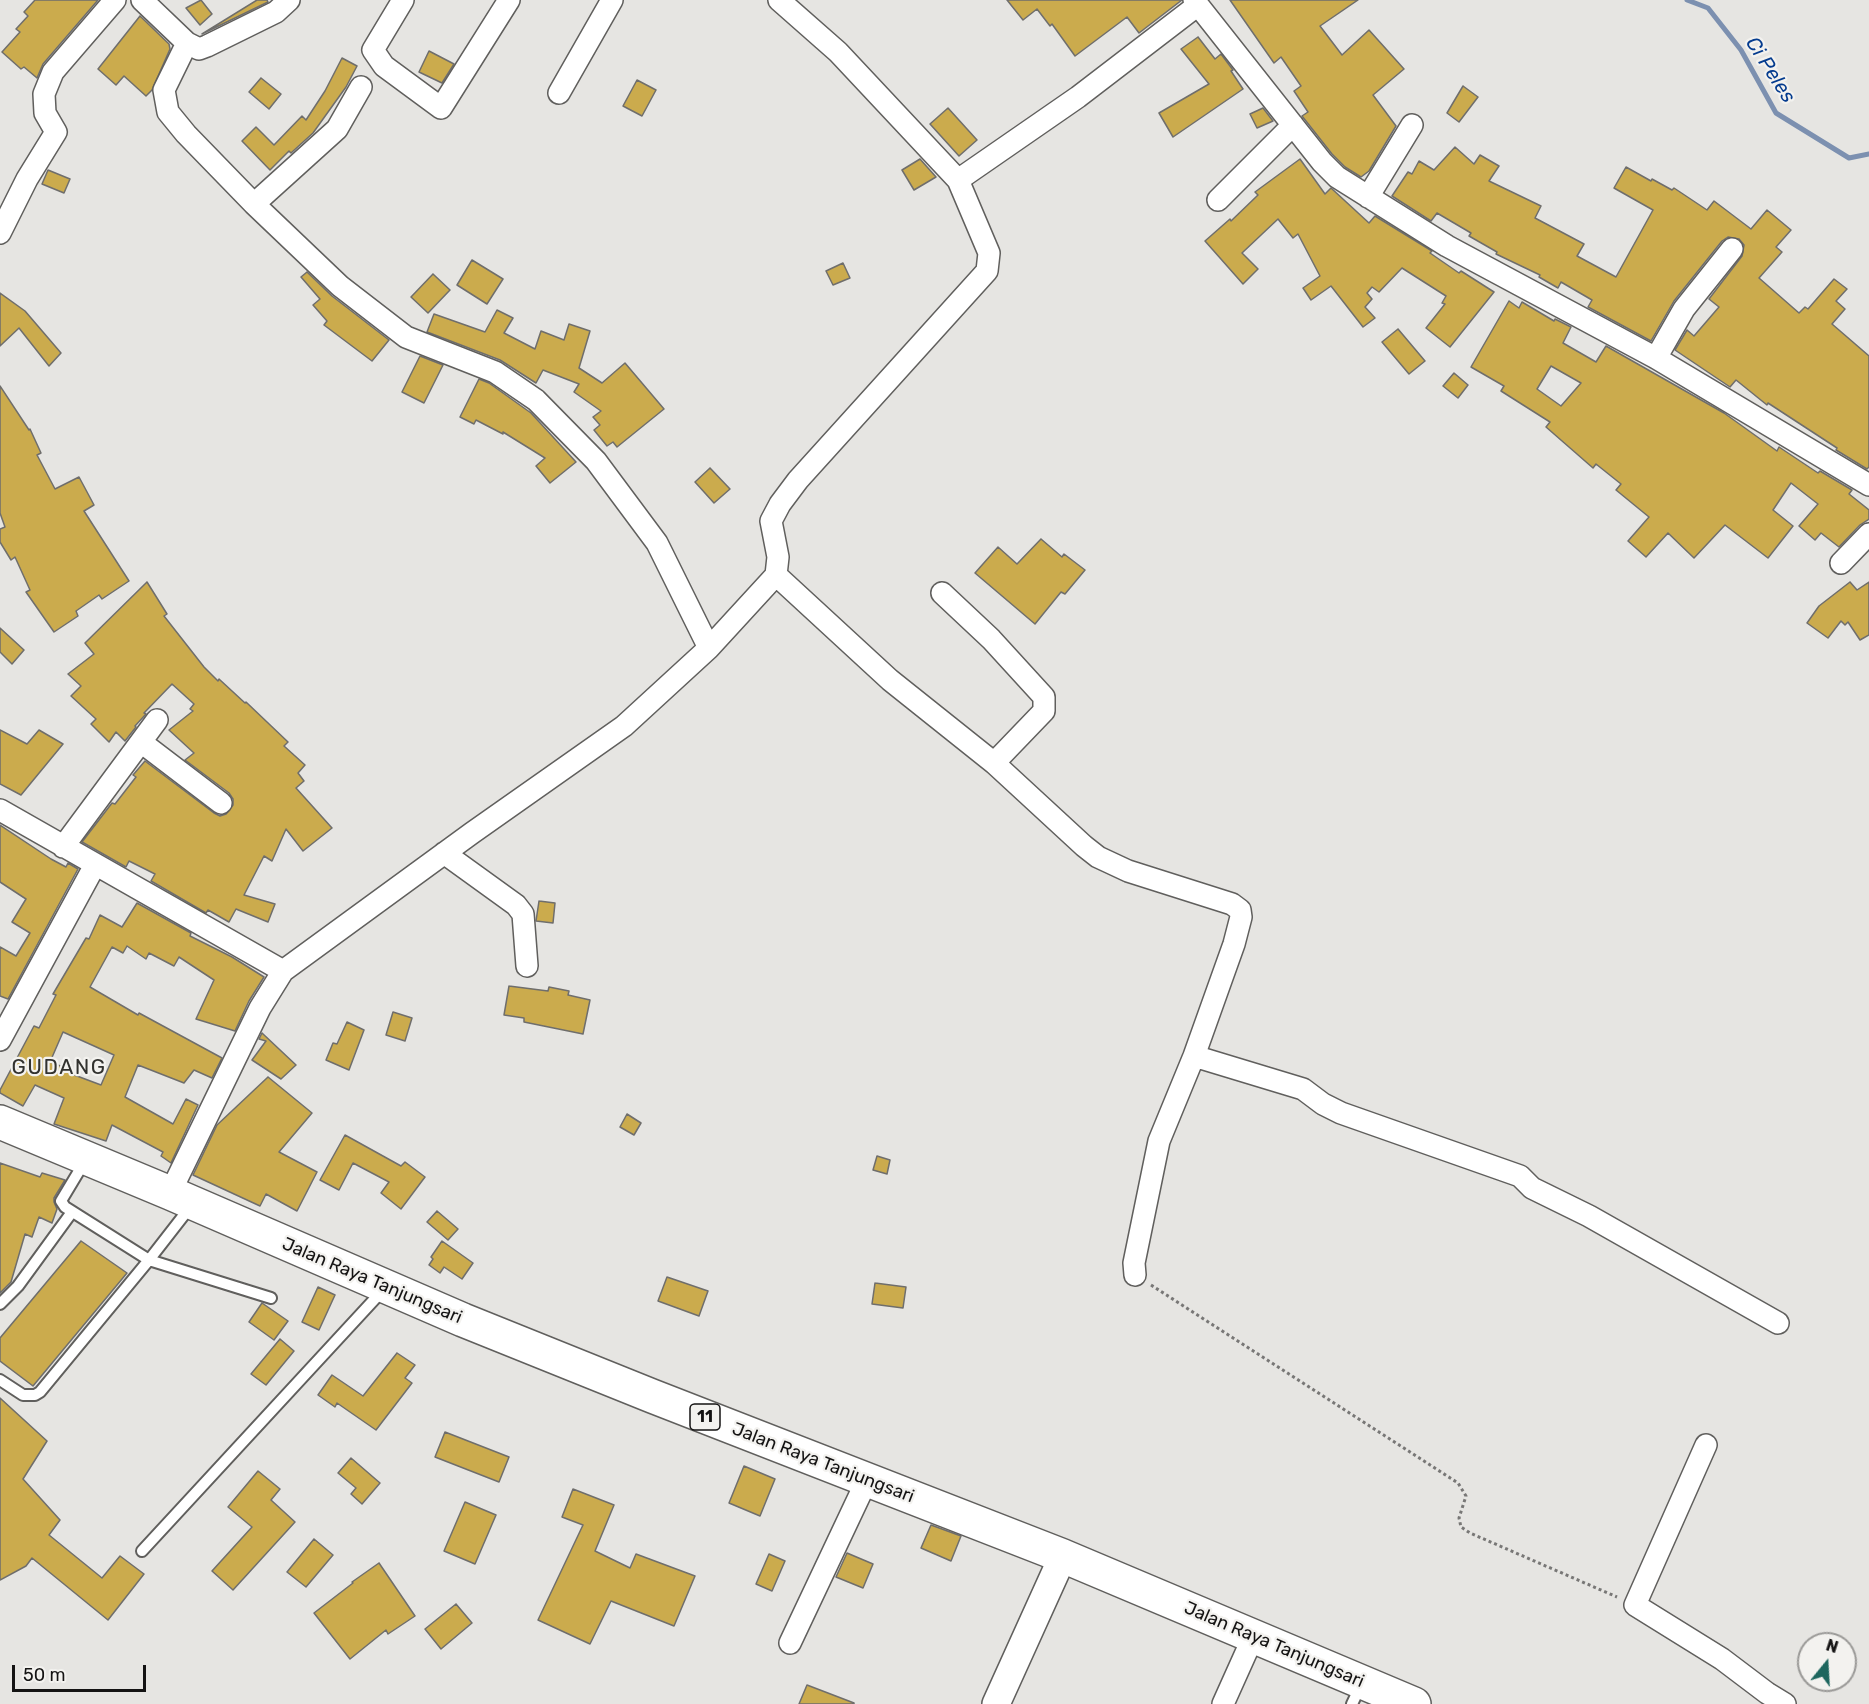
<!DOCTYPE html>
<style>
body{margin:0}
#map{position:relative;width:1869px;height:1704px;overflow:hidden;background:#e6e5e2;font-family:Rubik,sans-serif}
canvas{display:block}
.north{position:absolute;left:1797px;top:1632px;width:60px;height:60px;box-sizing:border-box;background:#f3f2ef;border:2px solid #9a9997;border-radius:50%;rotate:18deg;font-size:16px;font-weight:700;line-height:24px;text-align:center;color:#141313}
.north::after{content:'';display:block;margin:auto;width:21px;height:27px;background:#1d665e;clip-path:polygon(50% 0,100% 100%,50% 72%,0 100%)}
.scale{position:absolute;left:12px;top:1665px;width:134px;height:27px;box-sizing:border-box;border:3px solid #141313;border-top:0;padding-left:8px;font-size:18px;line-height:21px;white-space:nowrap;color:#141313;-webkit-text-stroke:4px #f3f2ef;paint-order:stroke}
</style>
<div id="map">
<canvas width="1869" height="1704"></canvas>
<div class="north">N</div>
<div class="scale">50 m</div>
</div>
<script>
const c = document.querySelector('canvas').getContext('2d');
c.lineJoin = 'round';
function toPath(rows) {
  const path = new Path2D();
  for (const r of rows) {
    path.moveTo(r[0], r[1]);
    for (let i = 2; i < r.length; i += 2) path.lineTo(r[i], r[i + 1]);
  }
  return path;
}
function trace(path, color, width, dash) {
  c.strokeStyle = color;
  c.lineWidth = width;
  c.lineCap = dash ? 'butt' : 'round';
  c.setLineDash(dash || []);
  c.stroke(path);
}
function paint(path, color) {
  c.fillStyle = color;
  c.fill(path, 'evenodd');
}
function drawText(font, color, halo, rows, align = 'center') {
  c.font = font + ' Rubik,sans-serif';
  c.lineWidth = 4.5;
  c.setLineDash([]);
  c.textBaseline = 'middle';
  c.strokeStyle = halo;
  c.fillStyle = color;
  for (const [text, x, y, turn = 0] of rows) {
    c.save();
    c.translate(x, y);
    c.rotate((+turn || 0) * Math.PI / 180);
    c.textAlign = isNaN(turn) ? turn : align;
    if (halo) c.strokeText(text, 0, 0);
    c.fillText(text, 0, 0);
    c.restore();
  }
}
trace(toPath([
 [1687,0,1708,8,1741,50,1776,113,1849,158,1869,154]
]), '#7c90b0', 5);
const building = toPath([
 [35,0,98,0,43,64,37,78,24,67,21,69,2,52,20,32,16,29,28,16,24,12,35,0],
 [201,0,212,14,200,25,186,8,201,0],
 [257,0,267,0,268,2,202,34,257,0],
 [1007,0,1182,0,1139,33,1127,17,1075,56,1052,24,1050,26,1037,9,1023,20,1007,0],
 [1230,0,1358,0,1320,26,1342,55,1369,30,1404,69,1373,95,1396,126,1369,171,1361,177,1345,167,1332,154,1302,116,1308,112,1294,91,1301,86,1281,57,1274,63,1230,0],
 [140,16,169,44,170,49,152,90,146,96,124,76,116,85,98,69,140,16],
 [1198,37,1215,59,1221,54,1233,70,1231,71,1243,89,1173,137,1159,113,1209,84,1181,49,1198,37],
 [429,51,454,64,442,83,419,72,429,51],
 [342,58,357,66,346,87,313,133,291,153,289,151,270,170,242,141,256,127,274,145,302,116,306,120,325,91,342,58],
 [261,78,281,94,269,109,249,92,261,78],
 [637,80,656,90,642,116,623,106,637,80],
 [1463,86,1478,97,1459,122,1447,113,1463,86],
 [948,108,977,140,959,156,930,124,948,108],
 [1263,108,1273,121,1257,128,1250,114,1263,108],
 [1455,147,1474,164,1480,155,1499,166,1489,181,1541,206,1535,218,1584,244,1577,256,1616,277,1653,210,1614,188,1626,167,1651,181,1652,179,1672,190,1674,188,1707,210,1714,201,1751,229,1767,210,1791,230,1776,247,1782,252,1759,278,1799,313,1805,307,1808,309,1834,279,1847,289,1836,301,1845,309,1832,324,1869,356,1869,467,1867,469,1836,450,1837,448,1768,403,1767,405,1736,380,1730,387,1675,350,1687,330,1694,336,1719,307,1709,299,1742,256,1744,245,1739,239,1728,237,1722,241,1674,301,1651,341,1588,307,1592,300,1561,282,1558,288,1539,277,1540,275,1496,254,1497,252,1469,236,1471,233,1437,213,1431,221,1392,196,1408,172,1412,174,1419,161,1434,170,1455,147],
 [920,159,936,177,914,190,902,170,920,159],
 [1300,159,1325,194,1331,188,1369,223,1375,216,1432,251,1430,253,1459,273,1461,271,1494,292,1450,347,1426,328,1445,304,1442,303,1446,296,1402,268,1379,292,1372,287,1367,293,1372,299,1365,307,1375,318,1363,327,1331,286,1311,300,1303,288,1320,276,1298,234,1293,238,1278,219,1242,253,1258,269,1243,284,1205,241,1230,219,1231,221,1258,195,1255,192,1300,159],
 [48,170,70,179,64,193,42,184,48,170],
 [472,260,503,279,487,304,457,285,472,260],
 [843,263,850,278,833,285,826,271,843,263],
 [307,272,332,296,389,340,372,361,324,325,327,321,313,305,320,299,301,277,307,272],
 [433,274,450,290,428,313,411,297,433,274],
 [0,293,25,311,61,353,49,366,19,328,0,346,0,293],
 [1509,301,1519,308,1522,302,1554,321,1555,319,1571,327,1563,343,1596,362,1606,346,1724,413,1777,451,1779,447,1818,473,1820,471,1852,490,1849,494,1869,510,1869,519,1860,525,1839,547,1821,533,1815,540,1799,526,1818,504,1791,483,1773,510,1793,526,1768,558,1725,525,1694,558,1668,533,1646,557,1628,541,1649,517,1616,490,1621,484,1596,464,1593,468,1546,427,1550,422,1501,391,1504,386,1471,367,1509,301],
 [1551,366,1581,383,1561,406,1537,389,1551,366],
 [497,310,513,318,504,333,535,349,541,331,564,340,569,324,590,331,579,368,602,383,625,363,664,409,617,447,613,442,607,446,594,430,600,425,593,417,601,411,574,392,579,384,543,370,536,383,500,360,427,332,434,314,485,332,497,310],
 [1398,329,1425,361,1409,374,1382,342,1398,329],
 [420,356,443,365,424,403,402,392,420,356],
 [1454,373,1468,385,1458,398,1443,386,1454,373],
 [479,379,489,383,531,413,576,462,550,483,536,466,545,458,503,432,503,434,476,420,474,424,460,417,479,379],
 [0,386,29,430,30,429,41,453,37,455,55,489,79,477,94,505,84,511,129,581,102,599,99,595,76,611,78,616,54,632,26,592,30,590,15,557,11,560,0,542,0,529,5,527,0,513,0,386],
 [710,468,730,489,714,503,695,482,710,468],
 [1041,539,1062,557,1064,554,1085,570,1065,594,1061,592,1035,624,975,573,998,547,1017,564,1041,539],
 [147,582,167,614,164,616,204,667,218,681,219,679,245,703,246,702,288,742,284,746,305,765,298,773,304,781,296,788,332,828,303,851,286,829,272,861,264,856,244,895,275,904,268,922,236,909,229,922,208,910,206,913,151,881,155,874,129,861,126,867,82,842,112,803,115,804,136,777,133,775,145,761,214,813,220,816,226,814,233,805,233,799,229,793,185,760,194,753,169,730,193,711,190,709,194,704,172,684,144,713,146,714,135,726,136,727,125,741,116,732,109,742,91,724,96,719,71,696,81,686,68,674,94,654,85,643,147,582],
 [1850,582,1857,590,1869,582,1869,635,1860,640,1848,622,1845,625,1841,621,1828,638,1807,623,1819,606,1850,582],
 [0,628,24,650,12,664,0,652,0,628],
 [0,730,27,744,39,730,63,744,21,795,0,784,0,730],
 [0,825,51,859,66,867,68,863,78,869,8,999,0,996,0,947,16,956,30,933,12,922,26,899,0,882,0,825],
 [539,901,555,903,553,923,536,921,539,901],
 [137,903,191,933,190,936,232,957,264,977,249,1001,235,1031,196,1019,214,980,179,957,174,966,149,953,146,959,127,946,123,953,112,947,90,987,138,1015,139,1013,222,1058,212,1078,194,1070,184,1083,138,1065,125,1097,173,1124,186,1099,198,1105,171,1163,161,1156,163,1152,112,1125,106,1141,54,1124,64,1098,35,1085,23,1106,0,1093,0,1090,34,1026,39,1028,56,995,53,994,86,938,89,939,100,915,122,927,137,903],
 [63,1032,114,1055,101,1085,69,1073,71,1070,50,1062,63,1032],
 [509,986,548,991,549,987,569,991,568,995,590,1000,583,1034,524,1022,524,1018,504,1015,509,986],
 [393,1012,412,1018,405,1041,386,1035,393,1012],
 [347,1022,364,1030,349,1070,326,1060,333,1043,337,1044,347,1022],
 [262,1033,296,1065,281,1079,252,1060,266,1041,259,1039,262,1033],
 [268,1077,312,1113,279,1152,317,1172,297,1211,266,1194,260,1206,193,1175,217,1125,268,1077],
 [627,1114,641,1123,634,1135,620,1127,627,1114],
 [345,1135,401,1166,405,1162,425,1177,401,1209,381,1193,389,1182,353,1163,339,1190,320,1180,345,1135],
 [877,1156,890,1160,887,1174,873,1170,877,1156],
 [0,1163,40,1177,42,1173,65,1180,54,1198,54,1202,57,1209,52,1223,39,1217,32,1237,25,1234,11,1282,0,1293,0,1163],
 [437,1211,458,1229,448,1240,427,1222,437,1211],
 [81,1241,127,1273,33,1386,0,1361,0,1338,81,1241],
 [442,1241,473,1263,462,1279,444,1267,440,1273,429,1265,433,1259,431,1257,442,1241],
 [667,1277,708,1291,699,1316,658,1301,667,1277],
 [875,1283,906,1287,903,1308,872,1304,875,1283],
 [318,1287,335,1295,319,1330,302,1322,318,1287],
 [262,1303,288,1321,274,1340,249,1322,262,1303],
 [280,1339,294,1351,266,1385,251,1374,280,1339],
 [397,1353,415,1365,405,1378,412,1383,376,1430,337,1403,335,1407,318,1395,332,1375,363,1396,397,1353],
 [0,1398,47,1441,23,1479,60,1520,49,1535,102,1578,120,1556,144,1574,108,1620,32,1558,26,1566,0,1580,0,1398],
 [445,1432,509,1457,499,1482,435,1457,445,1432],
 [351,1458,380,1483,362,1504,351,1494,356,1488,338,1473,351,1458],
 [744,1466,775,1479,760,1516,729,1503,744,1466],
 [258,1471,280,1489,271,1500,295,1522,233,1590,212,1571,252,1527,228,1507,258,1471],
 [573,1489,614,1505,595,1551,630,1568,636,1554,695,1576,674,1626,611,1601,590,1644,538,1620,583,1525,562,1517,573,1489],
 [465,1502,496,1515,475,1564,444,1551,465,1502],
 [931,1525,961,1536,951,1561,921,1548,931,1525],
 [314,1539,333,1555,306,1587,287,1572,314,1539],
 [847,1553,873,1564,863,1588,836,1577,847,1553],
 [769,1554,785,1561,772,1591,756,1584,769,1554],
 [379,1563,415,1616,388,1634,386,1630,350,1659,314,1613,353,1583,352,1582,379,1563],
 [456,1604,472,1623,441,1649,425,1629,456,1604],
 [807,1685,854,1703,854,1704,799,1704,807,1685]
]);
paint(building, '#cbab4d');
trace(building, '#6f6e6c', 1.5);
const service = toPath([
 [85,1161,61,1201,65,1207,149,1260,271,1298],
 [0,1304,18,1286,72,1212],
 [0,1380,23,1395,35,1395,40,1392,149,1260,191,1206],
 [142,1551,384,1289],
 [1352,1704,1361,1685]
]);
const minor = toPath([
 [142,0,187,43,164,90,168,112,186,134,254,204,340,286,406,337,495,372,536,400,596,461,657,543,709,648],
 [403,0,373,50,384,66,441,108,509,0],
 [779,0,838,52,958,180],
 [1194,0,1322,162,1337,177,1447,246,1656,358,1869,485],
 [187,43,199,49,207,46,276,12,289,0],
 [559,93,612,0],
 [1368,197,1412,125],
 [1218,200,1293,125],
 [254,204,337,129,361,87],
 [0,233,27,179,56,132,45,113,44,94,53,72,115,0],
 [1656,358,1684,309,1732,249],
 [1841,563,1869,534],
 [776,575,890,680,994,763,1084,846,1098,857,1128,871,1232,904,1240,910,1241,917,1234,944,1194,1056,1159,1141,1134,1263,1135,1275],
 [942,593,991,639,1044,697,1044,711,994,763],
 [141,742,221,803],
 [0,810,283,971],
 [63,847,157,720],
 [444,853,516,905,523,914,527,966],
 [0,1040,95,865],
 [1194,1056,1303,1089,1323,1104,1341,1113,1520,1176,1532,1188,1589,1216,1778,1323],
 [170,1193,260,1008,283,971,472,833,624,726,709,648,776,575,778,557,771,521,780,504,798,480,987,271,989,253,958,180,1078,97,1198,5],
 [1706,1445,1635,1605,1722,1659,1767,1693,1785,1704],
 [790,1643,867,1480],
 [1223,1704,1254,1635]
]);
const tertiary = toPath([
 [996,1704,1063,1556]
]);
const trunk = toPath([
 [0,1122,170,1193,463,1320,652,1396,1063,1556,1414,1704]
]);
trace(service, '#605f5d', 14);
trace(minor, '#605f5d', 24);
trace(tertiary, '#605f5d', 30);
trace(trunk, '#605f5d', 36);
trace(toPath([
 [1151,1285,1458,1483,1466,1496,1459,1518,1461,1527,1470,1533,1617,1597]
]), '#787776', 3, [3, 3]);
trace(service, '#fff', 10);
trace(minor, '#fff', 21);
trace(tertiary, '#fff', 27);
trace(trunk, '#fff', 33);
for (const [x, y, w] of [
 [705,1417,30]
]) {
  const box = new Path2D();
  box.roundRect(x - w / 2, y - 13, w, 26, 4.5);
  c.fillStyle = '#f3f2ef';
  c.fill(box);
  trace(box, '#141313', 1.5);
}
drawText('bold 16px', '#141313', null, [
 ["11",705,1417]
]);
drawText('18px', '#141313', '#f3f2ef', [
 ["Jalan Raya Tanjungsari",372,1281,23],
 ["Jalan Raya Tanjungsari",823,1463,21],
 ["Jalan Raya Tanjungsari",1274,1645,23]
]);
drawText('italic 20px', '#043b8e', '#f3f2ef', [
 ["Ci Peles",1770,70,57]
]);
c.letterSpacing = '1.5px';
drawText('21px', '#32322f', '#f3f2ef', [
 ["GUDANG",59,1068]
]);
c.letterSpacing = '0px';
</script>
